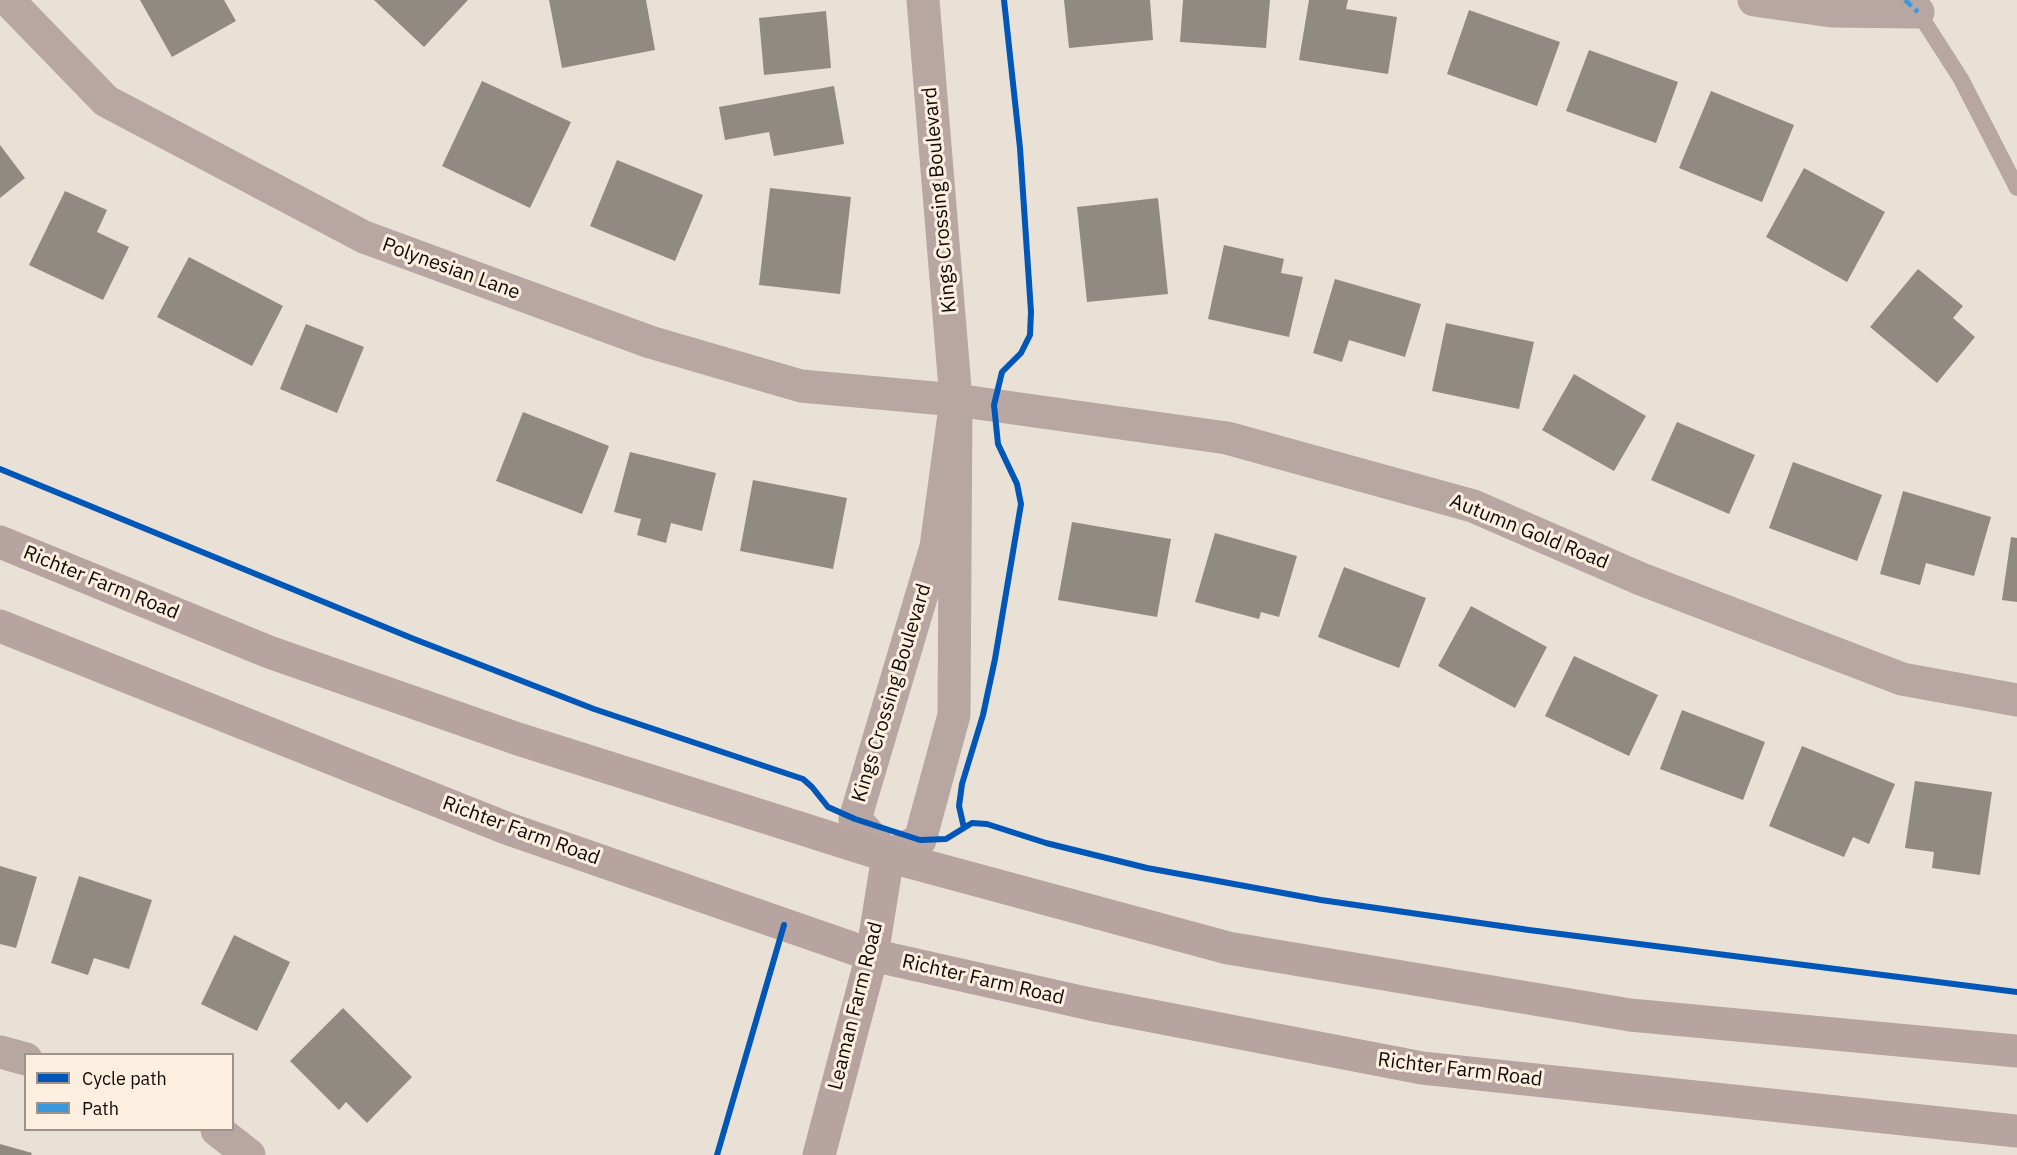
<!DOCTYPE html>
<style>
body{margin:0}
#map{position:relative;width:2017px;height:1155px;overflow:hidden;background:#eae1d6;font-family:"IBM Plex Sans",sans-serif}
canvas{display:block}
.legend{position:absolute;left:24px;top:1053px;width:210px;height:78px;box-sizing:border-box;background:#fdefe0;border:2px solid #9e9388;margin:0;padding:8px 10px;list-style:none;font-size:18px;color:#0f0a05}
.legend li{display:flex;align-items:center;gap:12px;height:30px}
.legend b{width:30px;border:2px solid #9e9388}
</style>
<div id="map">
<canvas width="2017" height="1155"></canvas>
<ul class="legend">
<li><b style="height:8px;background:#0057b8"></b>Cycle path</li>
<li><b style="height:8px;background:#3a99dd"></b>Path</li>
</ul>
</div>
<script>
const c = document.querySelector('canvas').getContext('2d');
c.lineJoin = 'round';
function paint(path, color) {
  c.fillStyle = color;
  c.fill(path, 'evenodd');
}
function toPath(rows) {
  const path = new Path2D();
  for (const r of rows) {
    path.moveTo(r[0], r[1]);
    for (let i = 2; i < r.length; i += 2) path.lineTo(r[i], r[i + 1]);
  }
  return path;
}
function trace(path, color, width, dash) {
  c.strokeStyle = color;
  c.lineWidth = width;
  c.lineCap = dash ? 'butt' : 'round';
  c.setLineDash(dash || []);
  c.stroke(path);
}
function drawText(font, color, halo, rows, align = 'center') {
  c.font = font + ' "IBM Plex Sans",sans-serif';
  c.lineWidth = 6;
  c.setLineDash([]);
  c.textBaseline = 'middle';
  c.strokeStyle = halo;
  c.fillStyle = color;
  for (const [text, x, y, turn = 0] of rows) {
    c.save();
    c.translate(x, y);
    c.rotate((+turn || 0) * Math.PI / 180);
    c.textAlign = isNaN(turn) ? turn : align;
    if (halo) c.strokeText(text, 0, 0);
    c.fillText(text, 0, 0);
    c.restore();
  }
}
paint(toPath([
 [140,0,224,0,236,21,172,57],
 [374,0,468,0,424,47],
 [549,0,646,0,655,50,562,68],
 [1064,0,1150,0,1153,40,1069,48],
 [1183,0,1270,0,1266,48,1180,42],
 [1309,0,1348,0,1346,9,1397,17,1388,74,1299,60],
 [1469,10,1560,42,1537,106,1447,74],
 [826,11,831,68,764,75,759,18],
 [1589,50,1678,82,1656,143,1566,111],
 [482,81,571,122,530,208,442,166],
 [834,86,844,144,774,156,769,132,725,140,719,107],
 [1711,91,1794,125,1762,202,1679,168],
 [0,145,25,178,0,198],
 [617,160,703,195,675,261,590,226],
 [1804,168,1885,212,1847,282,1766,237],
 [770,188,851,197,840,294,759,285],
 [65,191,107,210,97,232,129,247,103,300,29,265],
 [1158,198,1168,294,1087,302,1077,207],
 [1224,245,1284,259,1281,273,1303,277,1289,337,1208,319],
 [189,257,283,306,252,366,157,317],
 [1918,269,1963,306,1953,318,1975,337,1937,383,1870,327],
 [1335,279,1421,304,1405,357,1349,340,1342,362,1313,353],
 [1446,323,1534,342,1519,409,1432,391],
 [306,324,364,347,337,413,280,389],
 [1574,374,1646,416,1614,471,1542,430],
 [523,412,609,446,582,514,496,481],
 [1677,422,1755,455,1729,514,1651,480],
 [630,452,716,473,702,531,671,523,666,543,637,535,641,519,614,512],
 [1793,462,1882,495,1857,561,1769,528],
 [753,480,847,498,833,569,740,551],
 [1903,491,1991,517,1974,576,1926,563,1920,585,1880,574],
 [1072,522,1171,539,1157,617,1058,600],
 [1215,533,1297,556,1279,617,1261,612,1259,619,1195,602],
 [2011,537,2017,538,2017,602,2002,600],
 [1344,567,1426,598,1399,668,1318,637],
 [1471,606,1547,647,1515,708,1438,666],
 [1574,656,1658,695,1629,756,1545,716],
 [1682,710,1765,742,1743,800,1660,769],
 [1802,746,1895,784,1869,844,1853,837,1844,857,1769,826],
 [1915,781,1992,792,1980,875,1932,868,1934,852,1905,848],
 [0,866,37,877,16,948,0,944],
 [79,876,152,900,129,969,94,958,88,975,51,963],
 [234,935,290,962,257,1031,201,1004],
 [343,1008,412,1077,367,1123,346,1102,339,1110,290,1061],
 [0,1144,32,1153,31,1155,0,1155]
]), '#918a82');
trace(toPath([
 [1918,12,1961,79,2017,188]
]), '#b8a6a3', 16);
trace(toPath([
 [8,0,106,101,364,237,650,342,801,386,956,400,1227,438,1473,506,1641,579,1902,679,2017,700],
 [923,0,956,400,954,715,920,840,888,856,855,819,936,547,956,400],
 [1754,0,1831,11,1918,12],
 [0,1052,26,1059],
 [217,1130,249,1155]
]), '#b8a6a3', 33);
trace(toPath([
 [0,542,269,652,518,739,888,856,1228,948,1630,1015,2017,1051],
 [0,626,506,828,872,955,1090,1004,1422,1068,2017,1131],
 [819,1155,872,955,888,856]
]), '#b7a4a0', 33);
trace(toPath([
 [1905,0,1918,12]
]), '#3a99dd', 4.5, [9, 4.5]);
trace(toPath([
 [0,469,414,639,594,709,803,779,812,787,828,807,855,819,920,840,946,839,972,823,987,824,1046,843,1147,868,1321,900,1529,930,2017,992],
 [964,828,959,806,962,784,983,715,995,659,1021,504,1017,484,998,444,994,405,1002,372,1021,353,1030,335,1031,312,1020,148,1004,0],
 [717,1155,784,925]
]), '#0057b8', 6);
drawText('20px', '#0f0a05', '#fdefe0', [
 ["Kings Crossing Boulevard",940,200,-95],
 ["Polynesian Lane",451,269,20],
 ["Autumn Gold Road",1529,532,22],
 ["Richter Farm Road",101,583,22],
 ["Kings Crossing Boulevard",892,693,-73],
 ["Richter Farm Road",521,831,20],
 ["Richter Farm Road",983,980,13],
 ["Leaman Farm Road",856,1006,-76],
 ["Richter Farm Road",1460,1070,7]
]);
</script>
